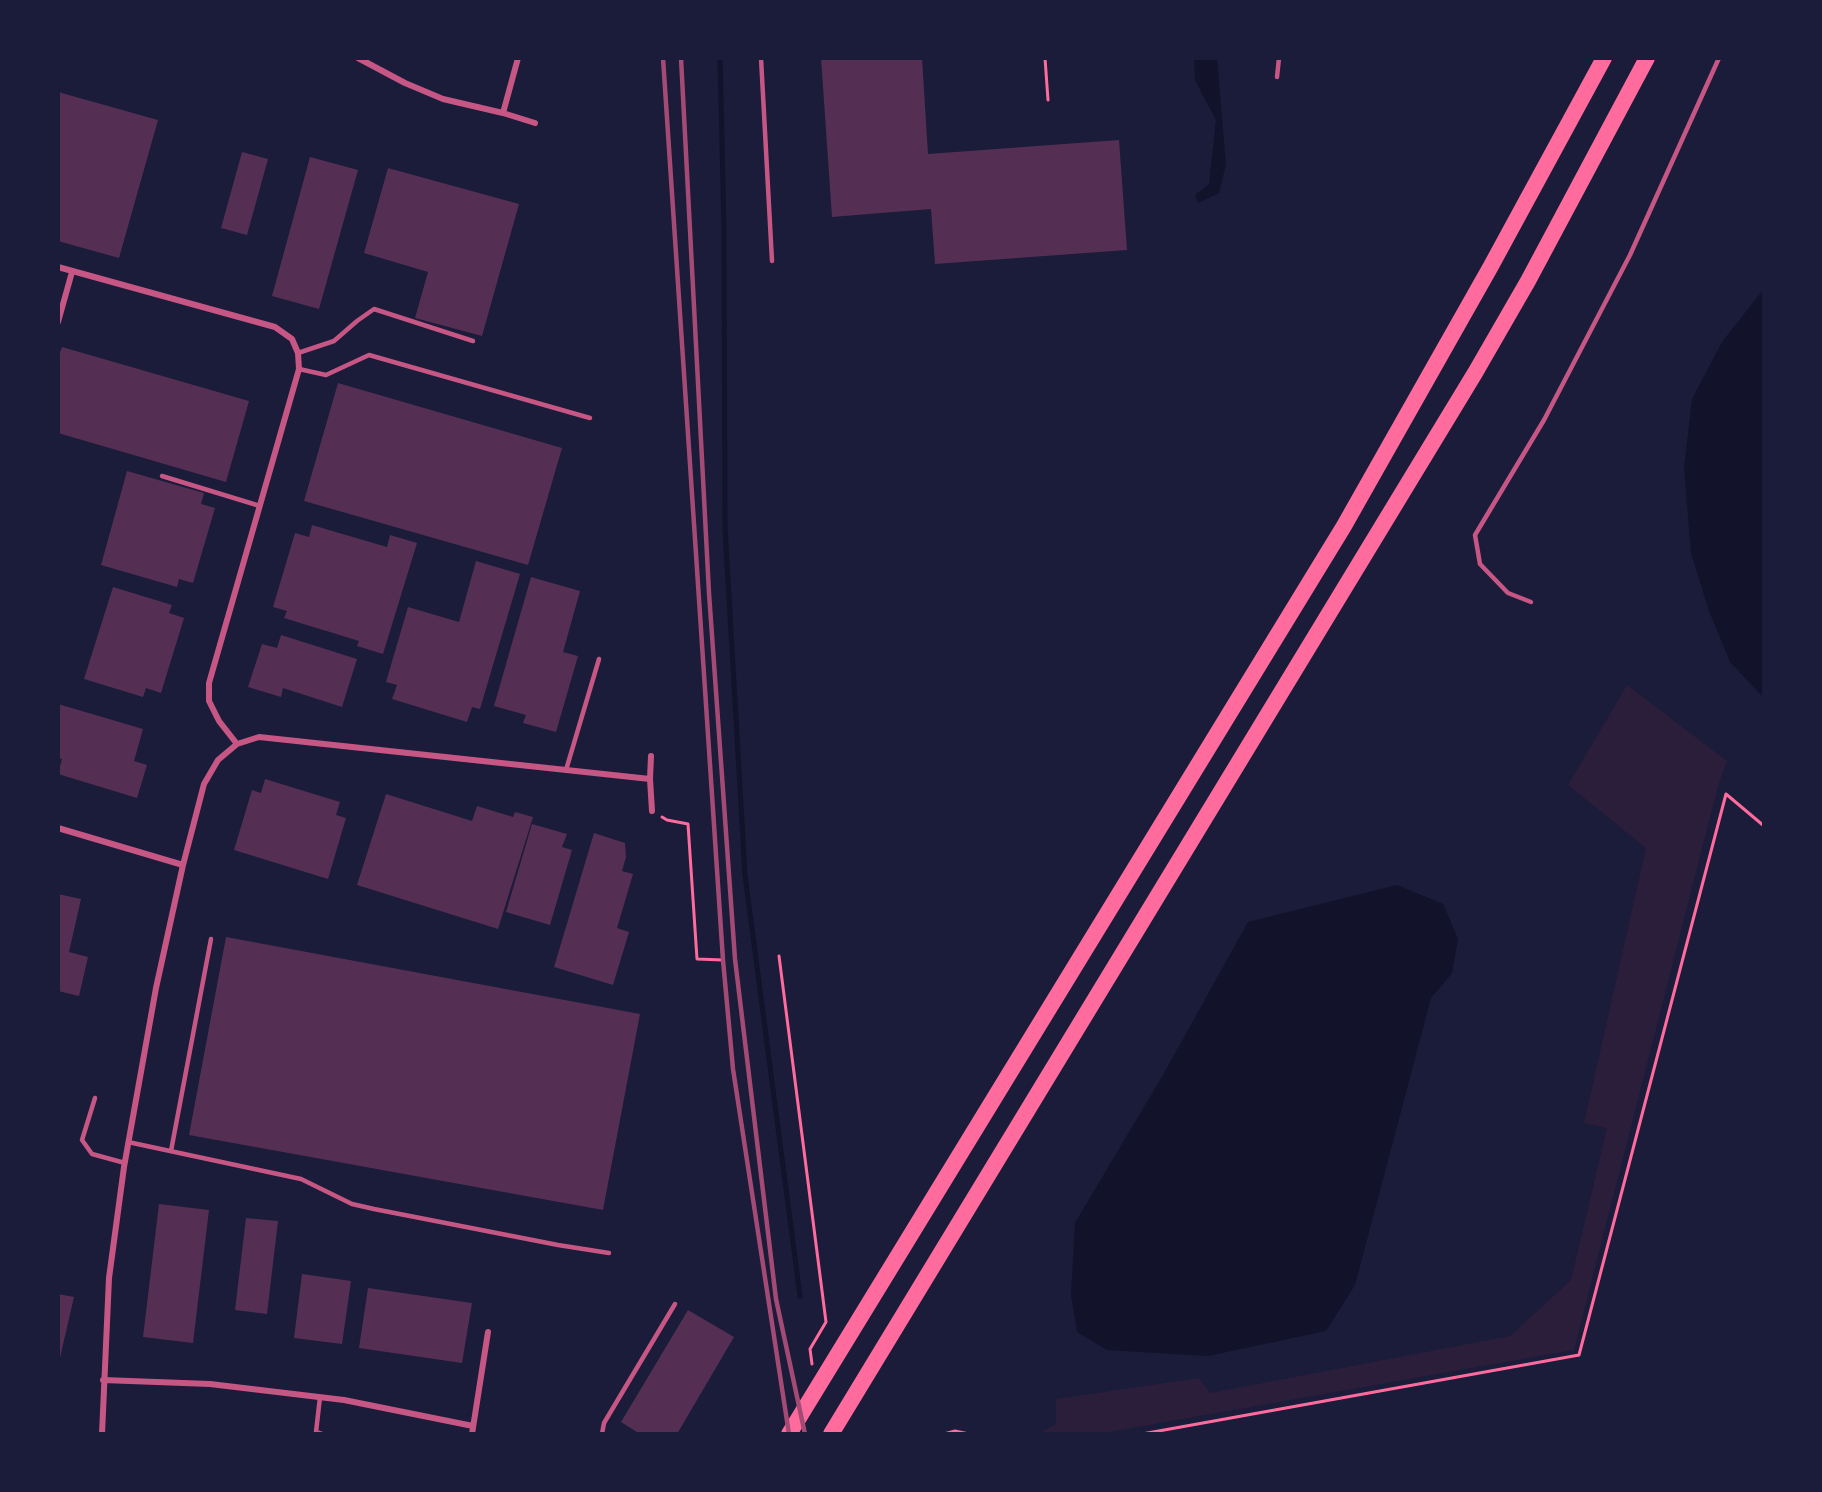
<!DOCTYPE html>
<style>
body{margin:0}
#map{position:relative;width:1822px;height:1492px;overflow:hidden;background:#1b1b3a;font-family:"IBM Plex Serif",serif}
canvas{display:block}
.frame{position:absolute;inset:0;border:60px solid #1b1b3a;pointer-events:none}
</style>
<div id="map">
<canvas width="1822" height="1492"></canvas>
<div class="frame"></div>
</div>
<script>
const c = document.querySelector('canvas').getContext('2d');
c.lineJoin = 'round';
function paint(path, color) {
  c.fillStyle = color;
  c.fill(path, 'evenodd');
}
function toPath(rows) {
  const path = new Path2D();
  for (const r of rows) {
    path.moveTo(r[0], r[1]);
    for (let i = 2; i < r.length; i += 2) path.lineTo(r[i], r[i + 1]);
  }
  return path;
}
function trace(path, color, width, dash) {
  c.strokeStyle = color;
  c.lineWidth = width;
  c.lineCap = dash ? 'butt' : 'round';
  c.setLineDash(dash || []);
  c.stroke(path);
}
paint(toPath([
 [1627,685,1727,761,1718,786,1574,1350,1103,1433,1044,1434,1041,1432,1056,1424,1056,1399,1199,1378,1210,1393,1510,1336,1571,1280,1607,1128,1584,1123,1646,848,1568,785]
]), '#2a1e3b');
paint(toPath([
 [1194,59,1217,59,1226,164,1219,193,1198,203,1195,195,1209,184,1216,120,1195,80],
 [1763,290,1763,697,1730,662,1709,611,1691,553,1684,468,1692,399,1722,342],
 [1397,885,1443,904,1458,939,1452,973,1431,998,1355,1285,1326,1331,1208,1356,1107,1350,1077,1332,1071,1295,1075,1223,1163,1075,1248,922]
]), '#12122b');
trace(toPath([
 [720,58,724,226,725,528,745,875,800,1296]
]), '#12122b', 5);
paint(toPath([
 [821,58,922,58,928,154,1119,140,1127,250,935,264,931,209,832,217],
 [58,92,158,120,119,258,58,241],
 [242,152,268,159,247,235,221,228],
 [310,157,358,170,319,309,272,296],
 [388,168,519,204,482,336,415,318,428,272,364,253],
 [62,347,249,401,226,482,58,433,58,359],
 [338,383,562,448,528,565,304,501],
 [127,471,204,493,201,504,215,508,193,583,179,579,177,587,101,565],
 [312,525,387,547,390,535,417,543,383,654,357,646,359,641,284,618,287,611,273,607,295,533,309,537],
 [476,561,520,574,480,709,472,707,467,722,392,699,397,685,386,682,408,607,459,622],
 [531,577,580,591,563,652,578,656,556,732,523,723,526,715,494,706],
 [113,587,172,605,169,613,184,618,161,693,146,688,143,697,84,679],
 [281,635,357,659,342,707,283,688,281,697,248,687,262,644,277,648],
 [58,704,143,729,134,761,147,765,137,798,58,774,62,759,58,758],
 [265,779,340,802,336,815,346,818,328,879,234,850,252,790,261,793],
 [386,794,472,821,477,806,513,817,515,812,533,817,498,929,357,885],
 [532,824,567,834,562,847,572,850,550,925,506,912],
 [594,833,625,843,626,857,622,871,633,874,617,928,629,932,613,985,554,967],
 [58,894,81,899,69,952,88,957,79,996,58,991],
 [226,937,640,1014,603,1210,189,1135],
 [159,1204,209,1210,193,1343,143,1337],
 [246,1218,278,1221,267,1314,235,1310],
 [302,1274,351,1281,342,1344,294,1338],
 [368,1288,472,1303,462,1363,359,1348],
 [58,1294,74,1297,59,1362,58,1362],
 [688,1310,734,1337,677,1434,640,1434,621,1422]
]), '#542f53');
trace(toPath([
 [1045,58,1048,100],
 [662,817,667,820,688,824,697,959,723,960],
 [779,956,826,1322,810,1349,812,1364],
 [944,1434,955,1431,969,1434],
 [1142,1434,1579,1355,1726,794,1764,826]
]), '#ff6b9d', 3);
trace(toPath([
 [761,58,772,261],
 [1277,77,1279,58],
 [298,353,334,341,357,321,374,309,473,341],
 [299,369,326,375,369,355,590,418],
 [162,476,260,506],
 [1531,602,1508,593,1480,564,1475,535,1544,420,1630,255,1719,58],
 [566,770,599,659],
 [95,1098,82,1140,92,1154,125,1163],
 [128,1142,301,1179,352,1204,374,1209,558,1245,609,1253],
 [171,1151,211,939],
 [320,1397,316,1432,322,1434],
 [602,1434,604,1423,675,1304]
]), '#c65784', 4.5);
trace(toPath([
 [358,58,405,83,443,99,503,113,535,123],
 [503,113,518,58],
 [58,267,275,327,292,339,298,353,299,369,209,683,209,701,219,721,237,744],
 [58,322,72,272],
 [651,756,650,779,652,811],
 [58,828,183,865],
 [103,1380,210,1384,344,1400,473,1426],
 [102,1434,109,1278,124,1167,156,988,183,865,204,784,218,760,237,744,259,737,650,779],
 [472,1434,488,1332]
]), '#c65784', 6);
trace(toPath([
 [789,1434,1344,526,1491,266,1604,58],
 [831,1434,1475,373,1528,281,1647,58]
]), '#ff6b9d', 16);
trace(toPath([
 [663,58,723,960,733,1069,789,1434],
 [681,58,709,593,735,959,776,1299,805,1434]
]), '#a44b75', 4.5);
</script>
